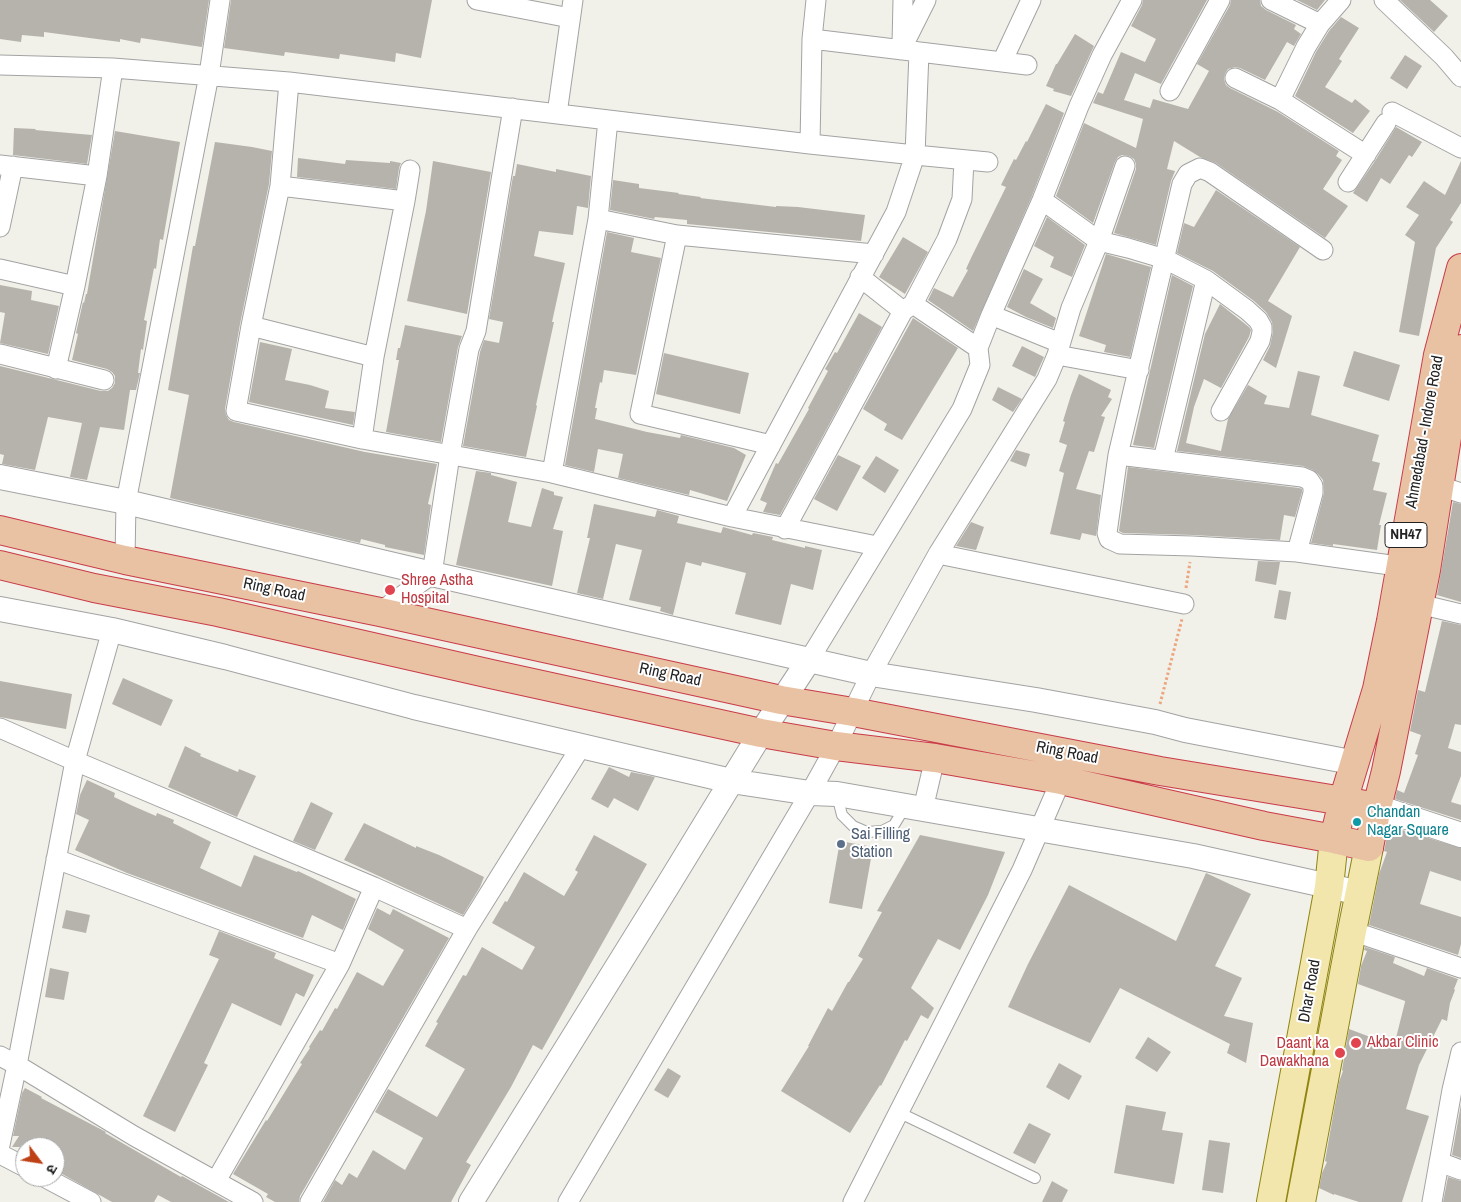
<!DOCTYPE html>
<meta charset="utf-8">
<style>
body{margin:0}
#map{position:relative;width:1461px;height:1202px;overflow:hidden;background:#f1f0e9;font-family:"Archivo Narrow","Noto Sans Devanagari",sans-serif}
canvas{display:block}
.north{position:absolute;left:15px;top:1137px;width:50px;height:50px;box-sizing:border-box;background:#fff;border:1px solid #a7a7a7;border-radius:50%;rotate:121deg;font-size:14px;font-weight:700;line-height:20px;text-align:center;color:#222}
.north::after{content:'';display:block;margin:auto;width:18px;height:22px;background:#be4015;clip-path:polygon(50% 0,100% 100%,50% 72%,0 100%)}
</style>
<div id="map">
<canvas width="1461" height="1202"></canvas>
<div class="north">उ</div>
</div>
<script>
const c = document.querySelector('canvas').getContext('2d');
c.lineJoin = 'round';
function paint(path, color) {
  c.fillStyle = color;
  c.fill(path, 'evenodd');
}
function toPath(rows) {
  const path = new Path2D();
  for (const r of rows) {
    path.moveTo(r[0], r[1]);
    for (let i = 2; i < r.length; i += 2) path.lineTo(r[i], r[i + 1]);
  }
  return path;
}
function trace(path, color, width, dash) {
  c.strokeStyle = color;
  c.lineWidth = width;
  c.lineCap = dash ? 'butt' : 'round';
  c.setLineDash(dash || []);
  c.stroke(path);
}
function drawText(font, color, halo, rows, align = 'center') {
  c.font = font + ' "Archivo Narrow",sans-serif';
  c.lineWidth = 4;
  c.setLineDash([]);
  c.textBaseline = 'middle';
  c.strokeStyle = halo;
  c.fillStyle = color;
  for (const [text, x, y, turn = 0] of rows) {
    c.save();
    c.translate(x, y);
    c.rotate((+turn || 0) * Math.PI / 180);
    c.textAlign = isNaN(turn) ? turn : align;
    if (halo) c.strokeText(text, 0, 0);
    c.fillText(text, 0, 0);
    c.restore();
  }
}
paint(toPath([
 [0,0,209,0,202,47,141,38,140,43,120,39,120,42,44,32,44,37,22,35,21,42,0,39],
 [231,0,432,0,421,58,396,53,395,62,340,54,339,59,285,52,284,56,224,48],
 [1143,0,1207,0,1161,84,1135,73,1124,100,1150,108,1153,99,1188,109,1209,71,1197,64,1230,5,1231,0,1260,0,1261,6,1266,10,1296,25,1294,29,1301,34,1294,46,1287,42,1265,80,1240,68,1235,67,1228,69,1225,74,1224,79,1226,85,1230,88,1278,112,1339,151,1336,156,1342,160,1323,189,1348,206,1325,238,1216,163,1200,157,1174,141,1167,169,1175,171,1171,181,1156,245,1114,233,1136,169,1136,164,1134,159,1129,156,1122,155,1118,157,1115,162,1093,223,1056,196,1084,123,1136,148,1143,119,1093,103,1098,92,1103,94,1121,52,1145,62,1156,39,1131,26,1142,5],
 [1297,0,1325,0,1317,10],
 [1400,0,1430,0,1448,16,1434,32],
 [1341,17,1359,28,1339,59,1342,61,1325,87,1352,103,1355,99,1370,111,1353,133,1295,96,1316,52,1329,31],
 [1075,34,1094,46,1071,96,1053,91,1054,89,1046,86,1056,64,1057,64],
 [1405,55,1422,66,1407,89,1390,78],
 [1046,104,1064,113,1032,196,973,331,928,300,934,288,953,297,968,270,966,269,971,258,1006,187,1001,185,1014,159,1016,160,1026,141,1027,142],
 [1396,127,1422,142,1412,157,1409,155,1390,184,1381,178,1367,202,1353,193,1375,161],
 [14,128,36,129,35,130,92,135,87,164,13,155],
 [115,131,180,142,163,240,160,239,156,269,154,268,144,320,147,321,143,350,141,349,138,373,140,373,136,390,130,390,124,430,100,427,87,480,70,477,82,423,48,417,35,470,2,464,4,455,0,454,0,366,101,391,108,391,112,388,115,383,115,376,112,372,107,369,72,360,78,334,76,333,83,302,84,303,86,294,87,294],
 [215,142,252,147,272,151,269,184,240,324,225,409,226,415,229,420,234,422,365,452,437,464,428,504,431,505,424,555,385,547,385,545,361,539,360,543,170,498,189,395,168,390,193,246,195,246],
 [298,158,345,164,346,160,390,163,390,161,401,163,399,168,396,189,297,177],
 [433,161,491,172,467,314,407,301,426,211],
 [1461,161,1461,203,1450,220,1453,222,1436,248,1419,336,1399,332,1415,242,1405,235,1419,215,1406,207,1424,181,1445,195],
 [517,164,556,172,556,169,591,176,588,208,577,206,573,235,539,231,534,256,565,263,552,322,554,322,536,405,537,406,526,457,463,446,480,352,484,340,499,343,503,322,489,319,513,176,515,176],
 [613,180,639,184,639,188,679,193,678,194,701,197,700,198,776,207,776,206,798,207,865,215,861,241,687,224,687,220,655,217,654,219,610,210],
 [1216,190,1300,247,1268,301,1292,316,1276,368,1263,360,1270,346,1273,332,1272,322,1266,312,1254,301,1213,271,1177,253,1184,223,1194,227],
 [1047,217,1085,245,1072,277,1050,267,1054,257,1034,246],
 [607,232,634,238,631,252,661,258,636,375,604,370,602,383,600,382,595,408,597,408,595,419,647,432,680,438,681,435,734,448,746,455,727,501,690,490,689,495,618,478,623,454,598,449,594,472,565,465],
 [903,237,928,252,905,294,879,277],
 [1106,254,1151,267,1130,357,1104,352,1106,345,1079,336],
 [1024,269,1043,279,1030,303,1056,318,1053,328,1026,317,1007,307],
 [1172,275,1193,286,1154,448,1133,445],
 [0,285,32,291,31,300,59,306,48,354,0,343,5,313,0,312],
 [1220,304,1249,327,1251,330,1249,337,1221,388,1204,379,1194,407,1186,443,1221,451,1228,419,1248,385,1267,396,1264,404,1289,408,1298,371,1320,376,1311,415,1379,435,1372,461,1380,463,1373,490,1387,493,1379,525,1381,525,1377,550,1333,544,1333,546,1311,543,1324,493,1323,480,1318,474,1313,470,1303,466,1177,451,1205,334],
 [859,313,882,327,780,515,763,512,767,503,760,500,776,463,778,464,809,409,808,408,828,371,825,369,835,352,837,353],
 [913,318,958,348,902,440,884,430,887,424,863,409],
 [405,325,462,336,458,347,441,442,386,432,399,360,396,360,398,348,400,348],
 [260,342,292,349,285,380,310,385,329,391,325,408,355,412,353,425,249,402],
 [1022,346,1044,357,1035,377,1012,366],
 [1354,351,1400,365,1389,401,1343,386],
 [664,353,749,373,740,414,656,394],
 [1079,374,1111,390,1108,397,1112,399,1101,416,1105,417,1094,452,1089,451,1076,489,1101,495,1096,536,1082,533,1080,540,1050,534,1064,473,1059,471,1067,445,1059,442,1065,422,1063,421,1071,395],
 [998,387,1022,399,1013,412,992,400],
 [1016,450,1030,454,1026,467,1010,461],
 [838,455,861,466,837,511,814,499],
 [876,456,899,470,885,493,862,478],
 [1128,467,1299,488,1302,489,1302,492,1295,517,1284,515,1280,540,1193,535,1123,533,1119,531],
 [476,471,491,473,491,475,517,482,508,522,531,527,542,488,554,492,554,495,563,497,553,529,563,531,552,586,456,565],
 [1453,502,1461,504,1461,602,1437,595],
 [594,504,655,517,657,510,679,516,677,523,721,533,723,527,752,535,753,533,773,537,772,540,805,548,805,546,822,550,813,590,791,584,781,625,735,614,746,573,702,562,701,566,686,562,673,615,660,611,661,607,629,600,642,550,616,544,603,599,577,593,590,538,587,538],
 [971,522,984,527,976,550,956,546],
 [1258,561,1280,562,1276,585,1255,581],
 [1279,590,1291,592,1286,620,1274,618],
 [1442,621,1461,625,1461,725,1455,724,1448,748,1461,752,1461,776,1451,802,1461,805,1461,820,1395,799,1397,790,1404,793,1418,755,1415,754,1421,735,1410,731,1418,690,1425,692],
 [123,678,173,700,161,726,112,704],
 [0,681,72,694,66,729,0,717],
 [185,746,201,754,200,756,238,772,239,769,256,776,237,817,168,787],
 [609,767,629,777,631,772,655,777,638,811,614,798,608,808,591,799],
 [87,780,115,793,114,797,133,806,156,816,157,813,174,820,173,823,211,842,200,868,241,887,254,855,297,872,298,871,356,899,343,930,312,915,303,938,127,873,75,850,89,820,76,814,80,795],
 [311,802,333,813,315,850,293,841],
 [364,823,416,848,416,846,439,855,484,877,480,887,463,915,344,860],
 [1389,826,1461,848,1461,881,1430,871,1420,904,1461,917,1461,944,1458,955,1369,925,1379,874,1387,852,1384,851],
 [594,835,647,864,542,1050,533,1045,511,1087,466,1162,471,1165,451,1202,323,1202,335,1180,342,1185,349,1173,357,1178,373,1150,405,1170,423,1138,375,1112,388,1089,437,1117,465,1069,425,1046,438,1023,436,1022,463,975,466,976,482,947,522,970,535,947,492,923,505,901,507,902,524,872,564,896,578,872,575,870],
 [920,835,1005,852,988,895,960,950,938,939,911,988,934,1008,928,1019,921,1015,907,1041,905,1040,881,1086,880,1085,850,1133,781,1091,809,1046,808,1046,828,1008,832,1011,848,982,849,982,863,959,858,956,882,912,877,911],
 [840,841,873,847,862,909,829,903],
 [1206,873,1251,894,1215,966,1242,978,1224,1016,1253,1023,1246,1063,1227,1053,1230,1044,1120,988,1090,1043,1008,1007,1028,964,1069,885,1176,941],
 [377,908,390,915,393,909,449,938,300,1196,299,1202,275,1202,266,1197,268,1194,233,1174,266,1120,267,1121,302,1064,300,1063,310,1048,309,1047,320,1030,322,1031,335,1008,337,1009,357,972,383,986,404,950,368,929],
 [66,910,90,915,86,933,62,928],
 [219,931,276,953,274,958,314,975,304,997,296,993,281,1026,232,1003,204,1063,208,1065,175,1132,143,1116,219,959,209,955],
 [1365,947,1395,957,1393,963,1424,976,1427,968,1458,979,1454,989,1455,990,1450,1003,1447,1021,1442,1019,1419,1065,1406,1109,1429,1116,1402,1202,1359,1202,1334,1194,1334,1195,1319,1188,1322,1173,1327,1162,1325,1161,1339,1082,1343,1071,1342,1070,1349,1029,1394,1046,1405,1002,1405,1001,1358,984,1361,966,1367,951,1364,950],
 [50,968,69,972,64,1000,45,997],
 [1148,1037,1171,1052,1157,1072,1135,1058],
 [1059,1063,1082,1076,1069,1100,1046,1087],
 [668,1068,681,1076,668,1098,654,1090],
 [25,1088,42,1097,41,1098,106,1132,105,1133,181,1177,182,1176,229,1202,171,1202,158,1195,154,1202,112,1202,55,1170,55,1147,12,1147,19,1136,13,1136,22,1093],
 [1461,1104,1461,1158,1452,1155],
 [1126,1105,1166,1112,1162,1130,1183,1133,1174,1184,1114,1173],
 [1029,1123,1051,1134,1035,1164,1013,1153],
 [1209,1140,1230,1143,1223,1193,1202,1190],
 [1448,1177,1461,1181,1461,1202,1443,1202],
 [1052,1181,1068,1190,1062,1202,1042,1202]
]), '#b6b3ac');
const service = toPath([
 [837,795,842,815,853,826,867,832,882,831,894,825,905,807],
 [898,1112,1035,1178]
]);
const minor = toPath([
 [477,0,570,18],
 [816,0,812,39,1027,65],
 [1271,0,1320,24],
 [1384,0,1444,57,1461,77],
 [902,44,903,0],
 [901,50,926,0],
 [919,52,915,155,988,162],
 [1002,62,1031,0],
 [0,65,113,68,289,82,810,144,915,155,896,212,732,517],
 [1235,78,1280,100,1366,155],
 [289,82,280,186,251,326,236,411,362,439,552,473,732,517,877,546],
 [1170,91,1220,0],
 [1280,100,1306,47,1320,24,1341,0],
 [1392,112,1461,148],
 [557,114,573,0],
 [810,144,812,39],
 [0,165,97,176],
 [1348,182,1386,123],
 [280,186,405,201],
 [1042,200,1099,241,1128,248,1165,259,1206,280,1247,310,1258,320,1262,327,1262,332,1260,341,1221,411],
 [598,219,677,235,874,254],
 [0,227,13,166],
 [677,235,640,414,771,445],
 [1323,250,1210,172,1200,168,1188,174,1182,184,1118,455,1107,533,1109,539,1120,544,1192,546,1297,552,1412,568],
 [0,269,75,286],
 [860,277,903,311,913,304,978,348],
 [913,304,947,239,962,199,964,160],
 [991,315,1060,343],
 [251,326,374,357],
 [0,354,104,380],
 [1057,355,1139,370],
 [56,369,75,286,97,176,113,68],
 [362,439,374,357,405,201,410,170],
 [1118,455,1302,477,1309,480,1313,486,1313,493,1297,552],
 [1163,460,1206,280],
 [552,473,598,219,608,120],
 [1440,486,1461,493],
 [785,529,903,311],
 [938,554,1184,604],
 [125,560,126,502,209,75,220,0],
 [1419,604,1461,614],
 [380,612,432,574,450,455,469,349,476,331,513,108],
 [809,660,962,409,980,365,978,348,991,315,1042,200,1079,106,1102,55,1132,0],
 [0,728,75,761,374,887,467,929],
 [923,809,935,758],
 [56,859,340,964,374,887],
 [1352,931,1461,968],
 [0,1056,17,1065,134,1136,253,1202],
 [0,1145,17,1065,75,761,112,630],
 [0,1154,25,1167],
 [1439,1162,1461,1170],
 [44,1177,91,1202],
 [216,1181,340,964],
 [310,1202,467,929,582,745],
 [568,1202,810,793,836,746,871,674,938,554,1047,379,1057,355,1071,308,1099,241,1125,166],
 [853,1202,1022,870,1061,780],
 [1432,1202,1452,1090,1461,1052]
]);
const tertiary = toPath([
 [0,477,126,502,432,574,809,660,871,674,1036,700,1155,722,1185,730,1356,763],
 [0,609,112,630,225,657,414,707,731,781,810,793,837,794,1193,856,1360,893],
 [1377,807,1461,835],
 [471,1202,668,885,761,733,809,660]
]);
const primary = toPath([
 [1271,1202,1329,887,1334,839],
 [1301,1202,1352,931,1369,847]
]);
const trunk = toPath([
 [0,530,125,560,380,612,781,700,853,712,1160,771,1343,801,1377,689,1391,621,1438,355,1461,268],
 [0,565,94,588,218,612,491,674,761,733,836,746,935,758,1061,780,1264,826,1334,839],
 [1377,807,1343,801,1334,839,1369,847,1377,807,1386,771,1426,570,1461,349]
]);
trace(service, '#a3a3a3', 12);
trace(minor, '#a3a3a3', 21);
trace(tertiary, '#a3a3a3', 26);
trace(primary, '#8f8510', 30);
trace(trunk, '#ca3b48', 30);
trace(toPath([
 [1186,588,1190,562],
 [1160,704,1182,619]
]), '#eca67f', 3, [2.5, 2.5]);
trace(service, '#fff', 10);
trace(minor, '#fff', 19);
trace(tertiary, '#fff', 24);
trace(primary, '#f3e6ac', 28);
trace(trunk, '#e9c2a3', 28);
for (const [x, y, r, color] of [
 [390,590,6,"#e0444e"],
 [1357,822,5,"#0f9aa8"],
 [841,844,5,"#5c6f8a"],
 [1356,1043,6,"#e0444e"],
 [1340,1053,6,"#e0444e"]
]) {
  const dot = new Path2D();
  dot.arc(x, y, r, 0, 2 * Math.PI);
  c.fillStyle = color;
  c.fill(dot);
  trace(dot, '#fff', 2);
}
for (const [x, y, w] of [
 [1406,535,42]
]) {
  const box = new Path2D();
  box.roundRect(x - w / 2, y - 12.5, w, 25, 4);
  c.fillStyle = '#fff';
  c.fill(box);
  trace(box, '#222', 1);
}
drawText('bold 15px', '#222', null, [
 ["NH47",1406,535]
]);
drawText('16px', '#222', '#fff', [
 ["Ahmedabad - Indore Road",1425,432,-80],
 ["Ring Road",274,590,12],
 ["Ring Road",670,675,12],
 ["Ring Road",1067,753,11],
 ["Dhar Road",1310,991,-80]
]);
drawText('16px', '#be3a42', '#fff', [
 ["Shree Astha",401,581],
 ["Hospital",401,599],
 ["Akbar Clinic",1367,1043],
 ["Daant ka",1329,1044,"right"],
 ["Dawakhana",1329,1062,"right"]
], 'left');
drawText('16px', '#0d838f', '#fff', [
 ["Chandan",1367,813],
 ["Nagar Square",1367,831]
], 'left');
drawText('16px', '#4e5e75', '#fff', [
 ["Sai Filling",851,835],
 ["Station",851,853]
], 'left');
</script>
